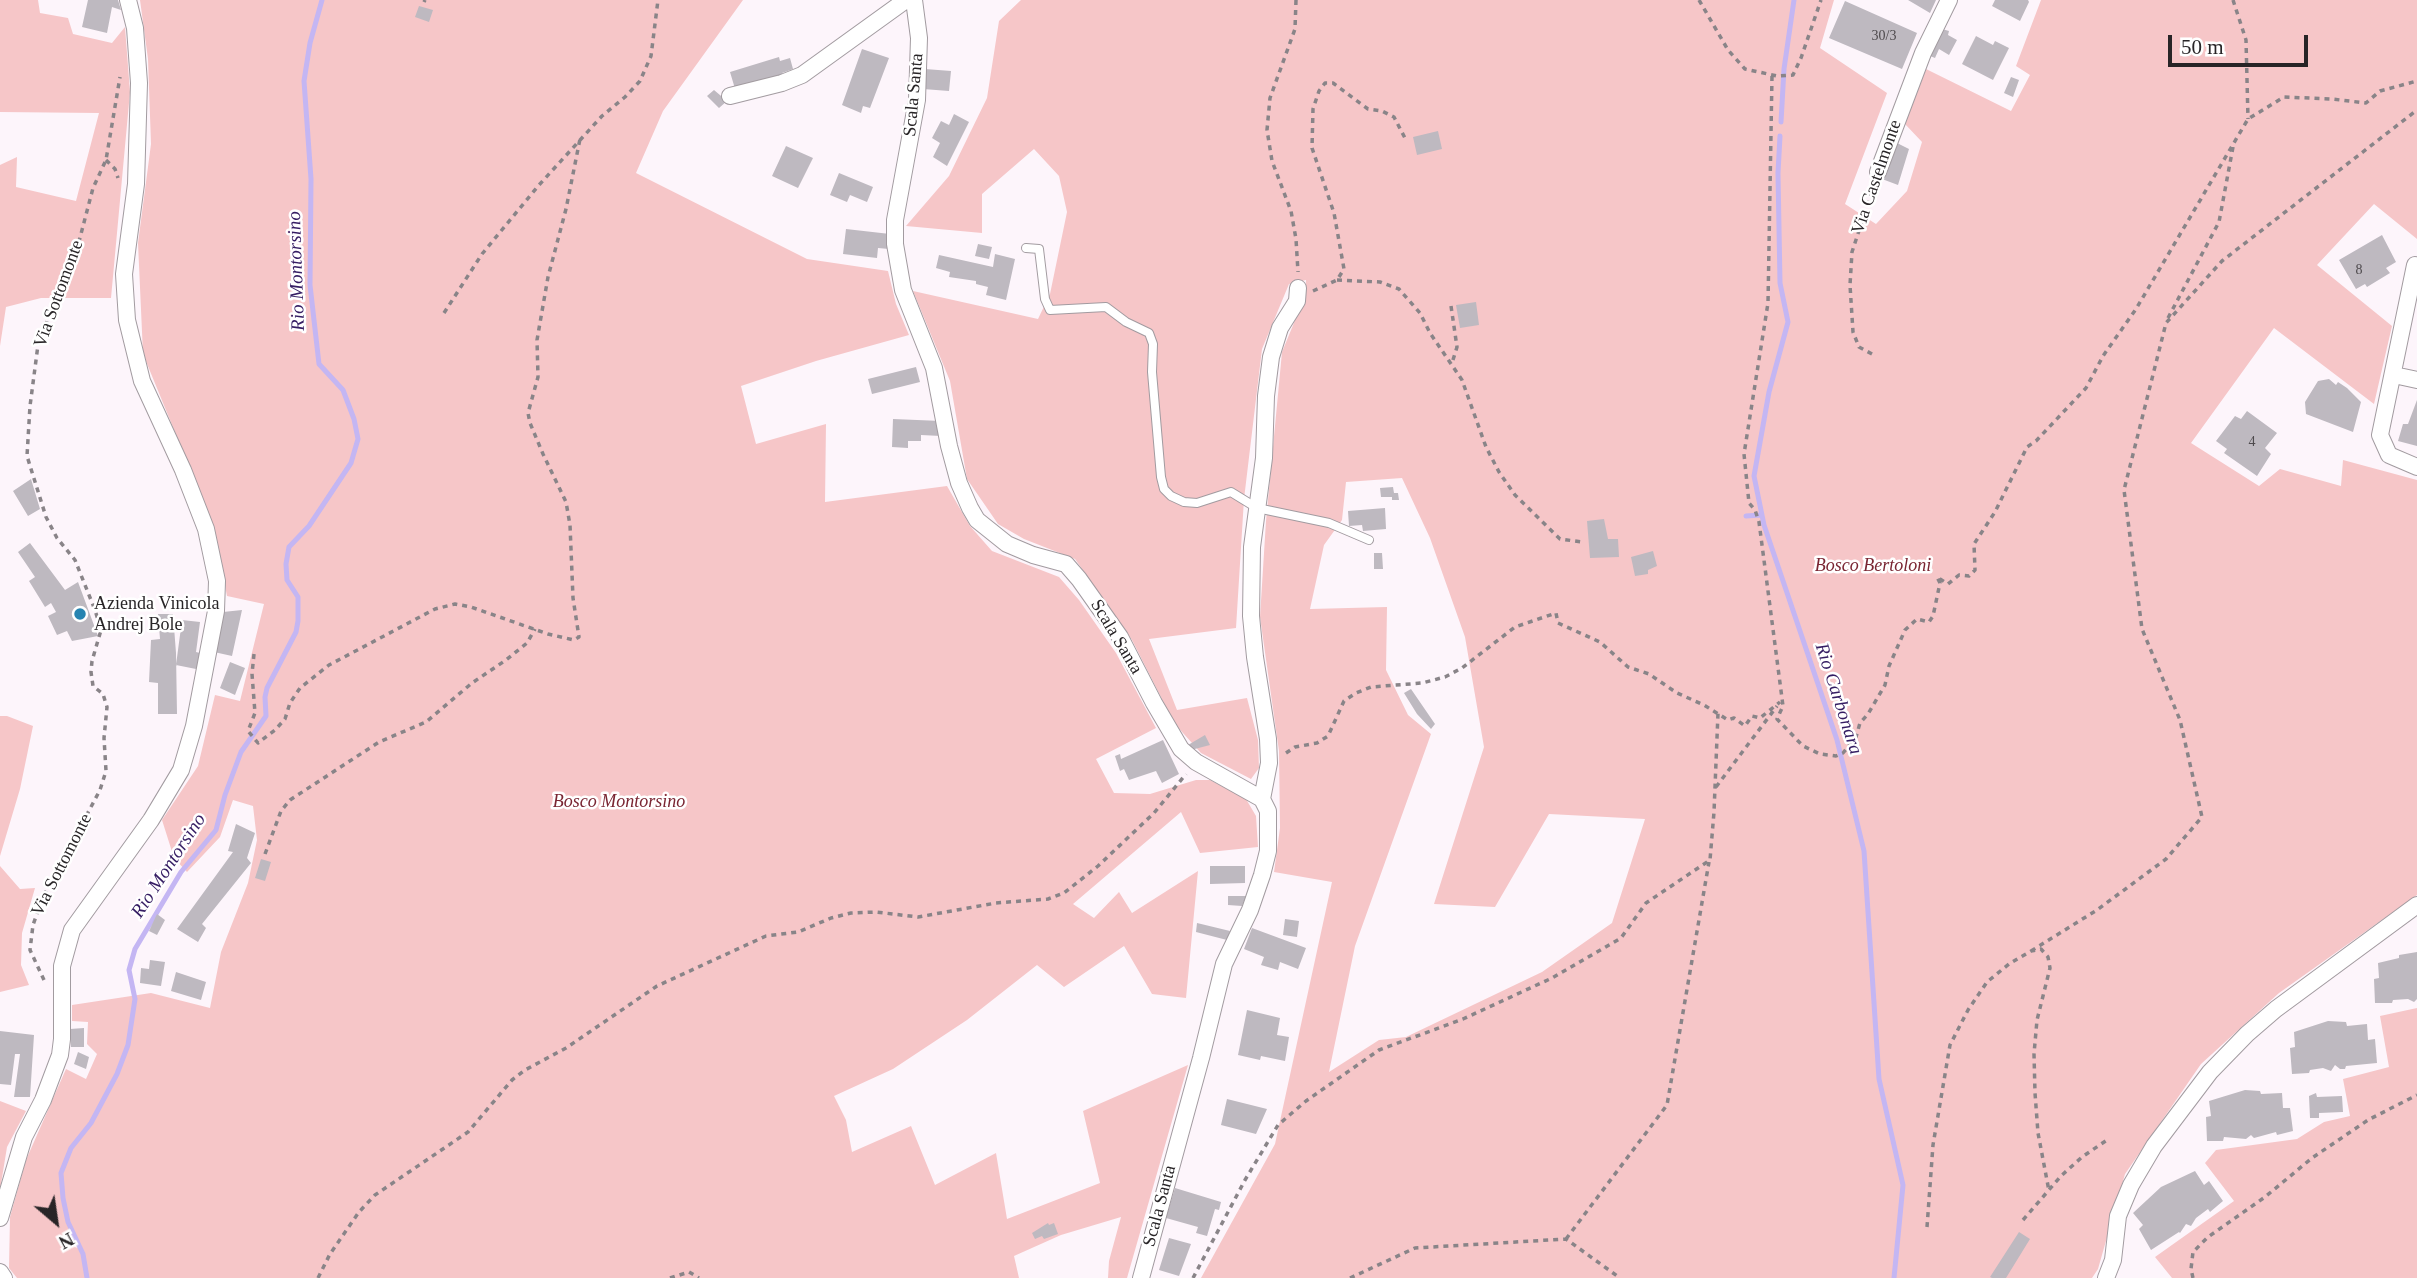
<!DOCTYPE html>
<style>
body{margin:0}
#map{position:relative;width:2417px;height:1278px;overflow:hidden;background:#fdf5fb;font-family:"Times New Roman",serif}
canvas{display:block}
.north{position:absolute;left:21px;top:1187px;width:70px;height:70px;-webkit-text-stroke:5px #fff;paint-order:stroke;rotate:151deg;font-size:19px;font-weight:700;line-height:28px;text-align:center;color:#282527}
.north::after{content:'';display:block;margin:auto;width:24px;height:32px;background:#282527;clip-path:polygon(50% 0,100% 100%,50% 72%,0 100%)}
.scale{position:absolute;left:2168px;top:35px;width:140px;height:32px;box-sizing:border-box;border:4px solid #282527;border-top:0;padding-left:9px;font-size:21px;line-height:24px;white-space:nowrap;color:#282527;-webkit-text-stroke:5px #fff;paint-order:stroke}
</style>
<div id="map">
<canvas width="2417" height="1278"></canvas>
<div class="north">N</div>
<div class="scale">50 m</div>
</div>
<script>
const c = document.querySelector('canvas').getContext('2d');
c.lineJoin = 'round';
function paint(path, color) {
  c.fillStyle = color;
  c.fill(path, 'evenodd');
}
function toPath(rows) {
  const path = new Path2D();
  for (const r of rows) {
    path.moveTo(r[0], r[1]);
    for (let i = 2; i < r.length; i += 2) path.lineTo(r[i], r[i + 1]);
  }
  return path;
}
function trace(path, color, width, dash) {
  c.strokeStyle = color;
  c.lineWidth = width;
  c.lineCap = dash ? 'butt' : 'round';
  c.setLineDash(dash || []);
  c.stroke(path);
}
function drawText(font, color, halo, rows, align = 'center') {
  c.font = font + ' "Times New Roman",serif';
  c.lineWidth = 5;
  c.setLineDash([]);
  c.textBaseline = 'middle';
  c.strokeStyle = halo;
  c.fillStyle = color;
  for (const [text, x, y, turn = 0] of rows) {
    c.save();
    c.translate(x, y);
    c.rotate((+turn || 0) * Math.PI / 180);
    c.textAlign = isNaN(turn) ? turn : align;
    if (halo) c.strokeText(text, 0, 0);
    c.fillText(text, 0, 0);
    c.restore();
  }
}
paint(toPath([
 [0,0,38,0,40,13,68,18,73,34,112,43,125,27,130,92,111,298,41,298,6,307,0,346,0,165,17,157,16,187,76,201,99,113,0,112],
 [140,0,743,0,663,111,636,173,807,259,888,271,896,304,909,335,816,361,741,386,756,444,826,424,825,502,947,486,970,526,992,551,1059,577,1079,600,1116,653,1156,728,1096,759,1114,793,1150,794,1196,780,1210,780,1246,799,1256,816,1258,847,1200,853,1181,812,1073,904,1094,918,1119,892,1132,913,1198,871,1186,998,1152,994,1124,946,1064,987,1037,965,967,1020,893,1069,834,1096,846,1120,852,1152,911,1126,935,1185,996,1153,1007,1219,1100,1183,1083,1111,1188,1065,1127,1278,1108,1278,1109,1261,1121,1217,1061,1235,1014,1256,1019,1278,17,1278,9,1268,10,1217,26,1160,66,1069,86,1079,97,1054,87,1044,88,1022,72,1021,72,1005,151,993,210,1008,221,952,248,883,257,840,253,806,233,800,220,837,187,872,174,858,162,820,198,766,215,695,240,701,264,604,227,596,213,525,143,354,138,243,151,144,148,59],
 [1021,0,1834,0,1820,48,1887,93,1845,204,1876,224,1907,191,1922,142,1905,124,1926,69,2011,111,2030,75,2016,66,2041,0,2417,0,2417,239,2374,204,2317,265,2392,326,2374,404,2274,328,2191,443,2259,486,2280,469,2341,486,2343,460,2417,480,2417,895,2279,993,2201,1064,2125,1174,2098,1269,2092,1278,1201,1278,1275,1144,1332,882,1274,872,1280,828,1279,751,1260,617,1266,521,1282,352,1305,296,1306,280,1289,284,1262,349,1244,499,1236,628,1149,639,1177,710,1247,698,1258,740,1259,768,1251,779,1201,753,1174,723,1132,640,1075,559,1024,539,998,524,967,479,950,381,913,291,1038,319,1050,294,1067,212,1059,176,1034,149,982,194,982,233,906,226,949,176,987,98,999,21],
 [1402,478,1430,538,1465,637,1484,747,1434,904,1495,907,1549,814,1645,819,1612,923,1542,972,1406,1037,1379,1040,1329,1072,1355,946,1431,734,1408,715,1386,670,1387,607,1310,609,1324,545,1342,520,1346,482],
 [0,716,7,716,33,726,20,789,0,856],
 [0,866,20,889,35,888,22,933,21,965,29,985,0,992],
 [2417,1008,2417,1278,2172,1278,2155,1257,2234,1201,2205,1163,2216,1150,2297,1139,2324,1122,2350,1116,2343,1079,2389,1067,2380,1016],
 [0,1101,26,1111,7,1147,0,1190]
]), '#f6c6c8');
trace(toPath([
 [1781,122,1784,69,1794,0],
 [1780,136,1778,173,1780,283,1788,322,1769,392,1754,476,1764,525,1837,740,1864,851,1879,1079,1903,1185,1894,1278],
 [1746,516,1761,515],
 [87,1278,83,1254,68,1222,63,1198,61,1173,71,1148,91,1123,117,1074,128,1045,135,999,129,970,135,949,181,872,216,830,225,795,241,752,266,716,265,697,267,688,296,632,298,621,298,597,287,580,286,564,289,547,309,526,351,463,358,439,354,419,343,390,319,364,310,285,311,179,304,81,310,43,322,0]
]), '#c4b6f3', 5);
paint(toPath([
 [88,0,118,0,121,10,112,7,107,33,82,27],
 [1908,0,1936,0,1930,13],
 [1995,0,2028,0,2029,2,2020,21,1992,6],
 [1845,1,1917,33,1902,69,1829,38],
 [419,6,433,10,429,22,415,17],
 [1942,29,1949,31,1948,35,1957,40,1949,55,1939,49,1935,58,1930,56],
 [1976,36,1993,45,1995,41,2009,48,1993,80,1962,64],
 [862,49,889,58,870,108,863,106,861,113,842,105],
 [779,57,780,61,790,58,793,69,782,73,784,77,736,92,730,72],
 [925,69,951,71,949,91,923,89],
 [2011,77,2019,80,2013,97,2004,93],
 [714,90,727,101,719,108,707,96],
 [954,114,969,122,947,166,933,157,940,143,932,138,941,121,949,125],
 [1438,131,1442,149,1417,155,1413,137],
 [1895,142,1909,149,1898,185,1882,179],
 [786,146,813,158,798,188,772,176],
 [839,173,873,187,867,202,850,195,847,202,830,195],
 [846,229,890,234,889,249,878,248,877,258,843,254],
 [2382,235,2396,262,2386,268,2390,273,2367,287,2365,284,2356,289,2339,260],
 [978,244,992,247,989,259,975,256],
 [995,254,1015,259,1006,300,986,295,988,287,976,284,976,281,949,277,950,272,936,268,939,255,993,267],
 [1476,302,1479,325,1460,328,1456,305],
 [916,367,920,382,872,394,868,379],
 [2329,379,2336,385,2338,382,2347,388,2361,402,2353,432,2306,414,2305,402,2318,381],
 [2417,400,2417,446,2398,441,2403,424,2408,424],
 [2247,411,2277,433,2265,448,2271,454,2257,476,2224,453,2227,449,2216,441,2235,416,2241,419],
 [893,419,941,421,941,436,921,435,921,441,908,441,908,448,892,447],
 [31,479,40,509,28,516,13,491],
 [1393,487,1394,493,1398,493,1399,500,1392,500,1392,497,1381,497,1380,488],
 [1385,508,1386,529,1363,531,1362,525,1349,526,1348,511],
 [1604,519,1608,539,1618,539,1619,557,1590,558,1587,521],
 [30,543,65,590,78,582,98,636,72,641,67,631,57,635,48,616,56,612,51,603,45,607,29,581,35,577,18,552],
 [1653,551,1657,566,1648,570,1648,574,1635,576,1631,557],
 [1374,553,1382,553,1383,569,1374,569],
 [242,610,232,656,214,652,223,612],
 [158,614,173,614,176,653,177,714,158,714,158,683,149,682,151,640,160,639],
 [182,620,200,622,196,652,204,654,201,670,176,665],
 [230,662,245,668,235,695,220,688],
 [1411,689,1435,724,1431,729,1417,714,1404,693],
 [1205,735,1210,745,1191,750,1188,745],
 [1163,740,1179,774,1162,783,1156,771,1129,780,1124,769,1120,771,1115,756,1120,754,1121,759],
 [236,824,255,833,247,858,251,863,202,924,206,928,198,942,177,929,233,852,228,851],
 [261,859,271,862,265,881,255,878],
 [1210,866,1245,866,1245,883,1210,884],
 [1228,896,1246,896,1242,906,1228,905],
 [157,914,165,920,157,935,149,931],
 [1285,919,1299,921,1297,937,1283,935],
 [1197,923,1230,931,1227,940,1196,932],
 [1252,928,1306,948,1298,969,1280,962,1278,970,1261,965,1264,957,1244,949],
 [2417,952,2417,999,2414,1002,2408,999,2393,1000,2392,1003,2375,1003,2374,979,2379,978,2378,963,2399,958,2399,955],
 [150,960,165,962,161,986,140,983,141,968,149,969],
 [176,972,206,982,201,1000,171,991],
 [1247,1010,1280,1018,1277,1035,1289,1037,1285,1061,1261,1056,1260,1060,1238,1055],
 [2328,1021,2346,1022,2347,1026,2367,1024,2368,1040,2375,1039,2377,1063,2346,1066,2345,1069,2340,1069,2335,1065,2331,1071,2323,1068,2310,1070,2309,1073,2292,1074,2290,1048,2295,1047,2294,1032],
 [84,1028,84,1047,71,1047,70,1029],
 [0,1031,34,1035,30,1097,14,1097,20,1054,15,1054,11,1085,0,1084],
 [78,1052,89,1057,86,1069,74,1064],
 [2245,1090,2260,1091,2261,1094,2282,1093,2283,1108,2290,1108,2293,1131,2277,1135,2276,1132,2254,1138,2251,1135,2246,1139,2224,1137,2223,1141,2207,1141,2206,1117,2211,1116,2209,1101],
 [2316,1093,2317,1097,2342,1096,2343,1112,2319,1113,2319,1118,2310,1118,2309,1096],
 [1227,1099,1267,1109,1256,1134,1221,1125],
 [2195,1171,2204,1185,2209,1181,2223,1201,2210,1212,2208,1209,2196,1218,2191,1226,2186,1224,2180,1233,2179,1232,2151,1250,2139,1229,2143,1225,2133,1213,2161,1187],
 [1175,1188,1221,1202,1219,1210,1215,1209,1207,1236,1196,1233,1198,1227,1166,1218],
 [1048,1223,1049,1225,1054,1223,1058,1234,1044,1239,1042,1236,1035,1239,1032,1233],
 [2019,1232,2030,1239,2006,1278,1992,1278,1990,1277],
 [1169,1238,1191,1244,1179,1276,1159,1270]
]), '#beb9c0');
const service = toPath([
 [1026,248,1039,249,1045,299,1050,310,1106,307,1126,322,1149,333,1153,344,1152,372,1161,477,1164,489,1171,496,1184,502,1197,503,1231,492,1257,508,1329,523,1369,540]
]);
const minor = toPath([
 [914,0,919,38,917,100,895,220,895,244,903,290,934,368,949,446,959,483,970,508,977,520,1007,544,1033,555,1066,564,1079,579,1120,637,1154,703,1181,749,1196,762,1262,799,1268,811,1268,851,1262,875,1250,910,1224,964,1201,1058,1141,1278],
 [730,96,782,83,802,75,906,0],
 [1878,172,1923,53,1949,0],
 [2415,265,2380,435,2389,455,2417,467],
 [2394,375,2417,380],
 [1262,799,1269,763,1268,739,1255,657,1251,616,1252,547,1264,458,1266,396,1271,357,1280,328,1297,301,1298,288],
 [0,1218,24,1137,43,1100,60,1055,62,1039,62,966,72,930,151,820,181,770,194,726,216,611,217,581,206,529,183,470,142,381,127,320,124,274,136,184,139,83,135,28,128,0],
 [0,1272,4,1278],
 [2106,1278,2113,1260,2118,1216,2131,1185,2154,1146,2210,1072,2247,1034,2276,1009,2417,905]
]);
trace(service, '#a29ba0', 10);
trace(minor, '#a29ba0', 18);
trace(toPath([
 [1296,0,1295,29,1270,98,1267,130,1272,161,1291,211,1296,239,1298,272],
 [1699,0,1728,50,1745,69,1777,76,1793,75,1801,58,1821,0],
 [2233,0,2246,40,2248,119],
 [424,2,425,0],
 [1772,76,1768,303,1744,454,1749,503,1755,510,1759,522,1783,706,1777,719,1803,746,1820,754,1836,756,1843,753,1856,737,1860,723,1868,714,1885,685,1889,666,1905,630,1917,619,1929,622,1933,616,1940,583,1937,577,1948,584,1959,575,1969,576,1975,570,1974,544,1995,512,2027,447,2036,441,2086,388,2103,356,2136,309,2248,119,2284,97,2332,99,2366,103,2380,91,2417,81],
 [106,160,115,169,118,178],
 [1337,280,1380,282,1399,289,1420,313,1430,333,1462,380,1486,447,1499,472,1515,495,1560,539,1582,542],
 [1313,291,1337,280,1344,269,1334,213,1312,148,1313,109,1319,91,1325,83,1333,83,1368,109,1382,111,1394,117,1406,140],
 [1451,306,1457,347,1452,363],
 [444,313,482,254,539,185,602,116,625,97,640,81,651,56,658,0],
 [2168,318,2219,222,2233,147],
 [1872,354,1859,347,1853,332,1850,285,1852,252,1873,188],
 [254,654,252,674,255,713,248,731,258,743,275,730,285,719,290,703,300,688,329,665,435,609,455,604,471,607,548,634,574,640,579,637,573,598,570,525,566,502,543,454,530,423,528,413,538,377,537,340,548,277,566,209,580,139],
 [1286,753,1295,747,1317,743,1328,736,1344,701,1356,693,1371,687,1422,683,1445,677,1462,668,1515,627,1556,613,1558,623,1600,642,1628,667,1649,674,1677,693,1704,705,1728,720,1734,718,1745,726,1752,716,1760,718,1780,702],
 [1716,787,1777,706],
 [265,854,281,811,290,800,379,742,426,722,472,683,506,660,527,643,535,629],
 [2031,951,2097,910,2166,859,2202,817,2180,720,2142,629,2124,490,2166,323,2222,261,2417,110],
 [44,980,30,950,33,925,43,897,100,790,106,771,104,738,107,707,103,694,93,686,91,672,92,661,101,630,95,610,75,560,57,538,46,517,27,456,30,406,38,345,53,305,76,253,93,188,106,160,120,77],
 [2023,1220,2061,1176,2082,1157,2107,1140],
 [1927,1227,1933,1145,1950,1045,1968,1010,1987,982,2009,964,2031,951,2041,949,2048,957,2050,968,2037,1020,2034,1054,2035,1093,2038,1133,2049,1191],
 [1566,1239,1667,1105,1709,862],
 [318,1278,330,1254,359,1212,375,1195,468,1132,512,1080,525,1070,566,1048,657,986,766,936,798,932,831,918,851,913,876,912,918,917,996,903,1048,899,1064,893,1098,866,1154,813,1186,774],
 [670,1278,689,1272,699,1278],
 [1193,1278,1245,1180,1278,1125,1306,1101,1379,1050,1463,1019,1552,978,1621,938,1646,903,1710,860,1714,812,1718,713],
 [1350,1278,1415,1248,1566,1239,1620,1278],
 [2193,1278,2191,1269,2193,1252,2208,1237,2265,1197,2312,1158,2368,1120,2417,1095]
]), '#898488', 3.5, [5, 5]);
trace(service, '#fff', 8);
trace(minor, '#fff', 16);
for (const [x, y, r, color] of [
 [80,614,7,"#2684b1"]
]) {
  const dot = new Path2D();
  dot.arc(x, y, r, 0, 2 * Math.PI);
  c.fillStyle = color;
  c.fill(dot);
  trace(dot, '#fff', 2.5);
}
drawText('14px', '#4e4a4d', null, [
 ["30/3",1884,36],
 ["8",2359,270],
 ["4",2252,442]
]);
drawText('18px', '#282527', '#fff', [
 ["Scala Santa",914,95,-85],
 ["Via Castelmonte",1877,177,-71],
 ["Via Sottomonte",59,294,-70],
 ["Scala Santa",1116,637,59],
 ["Via Sottomonte",62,865,-63],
 ["Scala Santa",1160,1206,-75]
]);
drawText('italic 18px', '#7a2633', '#fff', [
 ["Bosco Bertoloni",1873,566],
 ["Bosco Montorsino",619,802]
]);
drawText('18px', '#282527', '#fff', [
 ["Azienda Vinicola",94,604],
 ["Andrej Bole",94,625]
], 'left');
drawText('italic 19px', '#351d63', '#fff', [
 ["Rio Montorsino",297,271,-92],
 ["Rio Carbonara",1838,699,72],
 ["Rio Montorsino",169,866,-57]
]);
</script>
